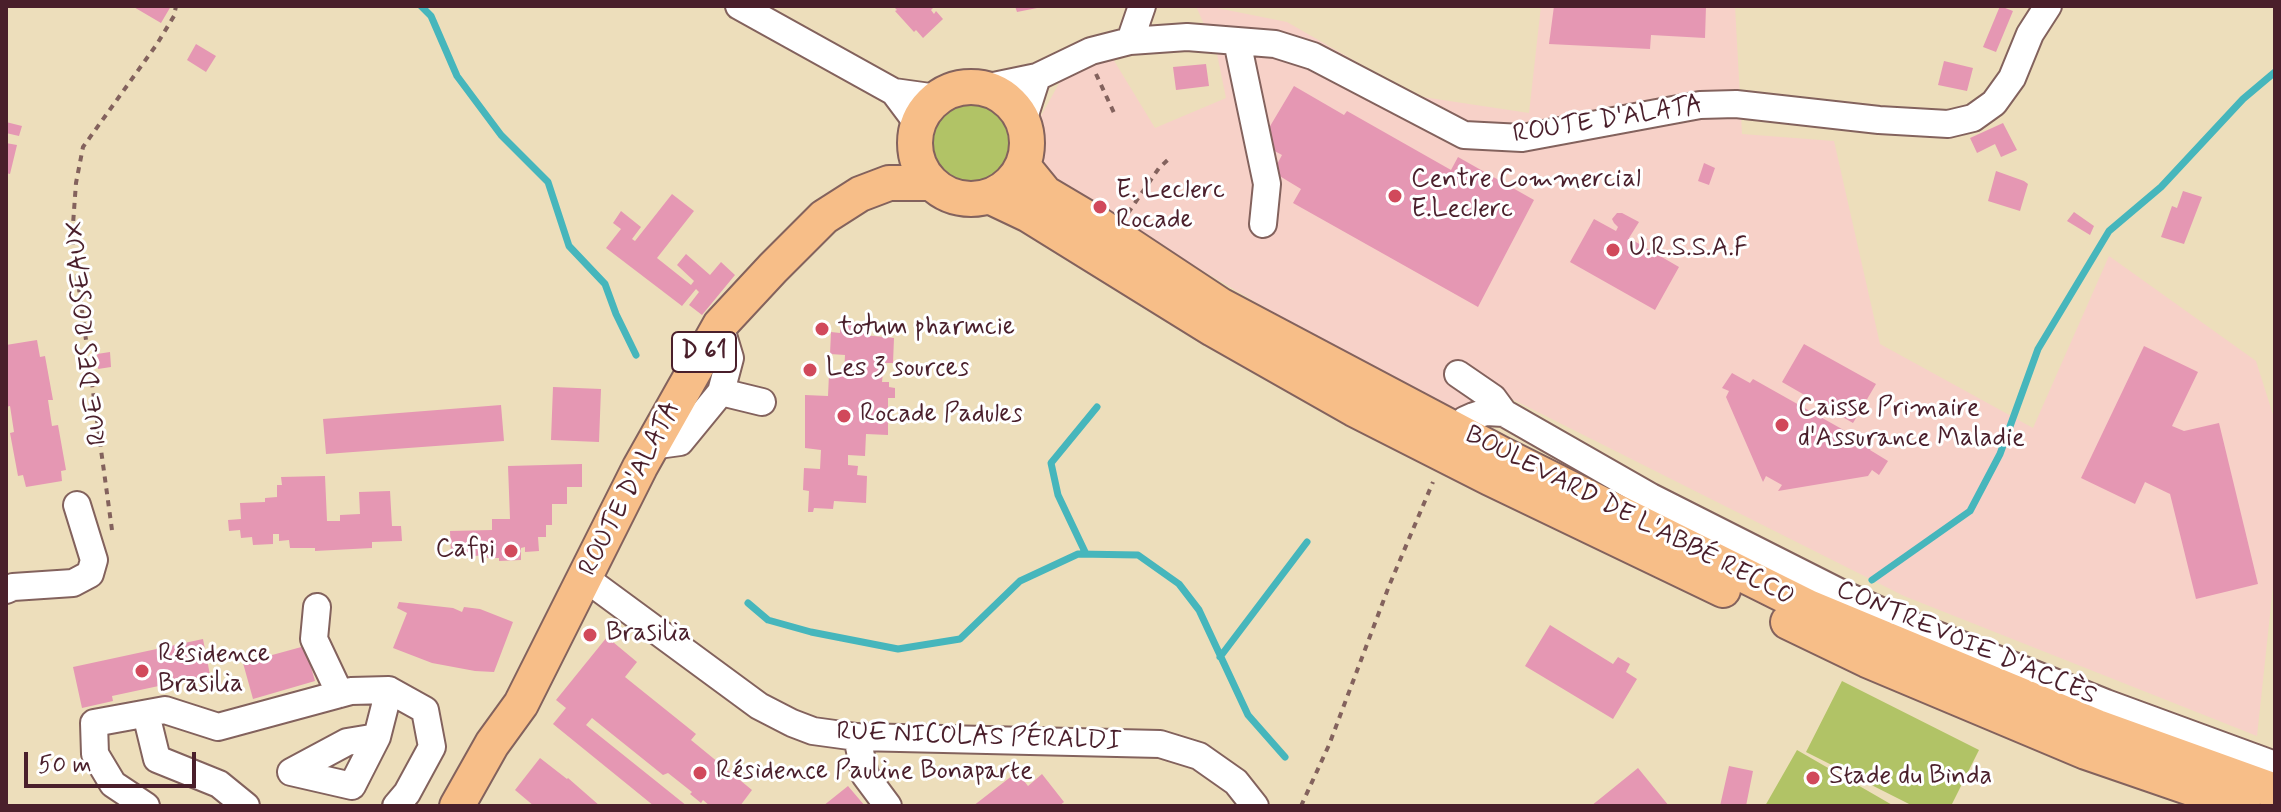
<!DOCTYPE html>
<meta charset="utf-8">
<style>
body{margin:0}
#map{position:relative;width:2281px;height:812px;overflow:hidden;background:#eddebb;font-family:Mynerve,sans-serif}
canvas{display:block}
.frame{position:absolute;inset:0;border:8px solid #4a1f2b;pointer-events:none}
.scale{position:absolute;left:24px;top:752px;width:172px;height:36px;box-sizing:border-box;border:4px solid #4a1f2b;border-top:0;padding-left:10px;font-size:24px;line-height:28px;white-space:nowrap;color:#4a1f2b;-webkit-text-stroke:6px #fff;paint-order:stroke}
</style>
<div id="map">
<canvas width="2281" height="812"></canvas>
<div class="frame"></div>
<div class="scale">50 m</div>
</div>
<script>
const c = document.querySelector('canvas').getContext('2d');
c.lineJoin = 'round';
function paint(path, color) {
  c.fillStyle = color;
  c.fill(path, 'evenodd');
}
function toPath(rows) {
  const path = new Path2D();
  for (const r of rows) {
    if (r.length === 3) {
      path.moveTo(r[0] + r[2], r[1]);
      path.arc(r[0], r[1], r[2], 0, 2 * Math.PI);
      continue;
    }
    path.moveTo(r[0], r[1]);
    for (let i = 2; i < r.length; i += 2) path.lineTo(r[i], r[i + 1]);
  }
  return path;
}
function trace(path, color, width, dash) {
  c.strokeStyle = color;
  c.lineWidth = width;
  c.lineCap = dash ? 'butt' : 'round';
  c.setLineDash(dash || []);
  c.stroke(path);
}
function drawText(font, color, halo, rows, align = 'center') {
  c.font = font + ' Mynerve,sans-serif';
  c.lineWidth = 6;
  c.setLineDash([]);
  c.textBaseline = 'middle';
  c.strokeStyle = halo;
  c.fillStyle = color;
  for (const [text, x, y, turn = 0] of rows) {
    c.save();
    c.translate(x, y);
    c.rotate((+turn || 0) * Math.PI / 180);
    c.textAlign = isNaN(turn) ? turn : align;
    if (halo) c.strokeText(text, 0, 0);
    c.fillText(text, 0, 0);
    c.restore();
  }
}
paint(toPath([
 [1196,6,1207,6,1287,22,1416,96,1529,113,1541,6,1735,6,1742,134,1834,141,1880,344,2033,428,2109,256,2256,361,2275,421,2275,568,2257,736,1904,596,1488,387,1469,417,1433,407,1061,187,1041,165,1036,125,1062,78,1081,65,1113,59,1155,128,1226,98,1217,54]
]), '#f7d1c8');
paint(toPath([
 [971,142,42],
 [1842,681,1979,750,1951,806,1913,806,1806,752],
 [1797,750,1894,806,1765,806]
]), '#b1c366');
trace(toPath([
 [421,6,431,16,457,76,501,135,548,182,569,246,605,284,616,314,636,355],
 [1086,554,1058,495,1051,463,1097,407],
 [1872,580,1970,511,2000,454,2038,349,2109,231,2161,187,2243,99,2275,72],
 [748,603,768,620,811,632,898,649,960,639,1020,581,1078,554,1138,555,1179,584,1199,610,1248,715,1285,757],
 [1220,657,1307,542]
]), '#46b6bc', 7);
paint(toPath([
 [132,6,171,6,161,23],
 [893,6,935,6,931,10,934,14,936,11,943,19,923,38,916,30,914,32,895,11,897,10],
 [1015,6,1042,6,1042,7,1017,12],
 [1554,6,1706,6,1705,38,1651,35,1650,49,1549,44],
 [2000,6,2013,11,1996,52,1983,47],
 [196,44,216,56,206,72,187,60],
 [1944,61,1973,68,1967,91,1938,85],
 [1206,64,1209,86,1176,90,1173,67],
 [1294,86,1344,115,1347,111,1451,170,1458,157,1534,200,1478,307,1293,203,1301,189,1273,172,1282,155,1271,149,1274,145,1263,138],
 [6,122,22,126,19,136,6,133],
 [2003,123,2017,150,2001,157,1995,144,1977,153,1970,138],
 [6,143,17,145,10,174,6,173],
 [1704,163,1715,168,1709,185,1698,181],
 [1996,171,2024,181,2028,184,2020,211,1988,201],
 [2183,191,2202,197,2184,244,2161,237,2172,206,2177,208],
 [672,194,694,211,657,258,691,285,694,281,677,265,686,254,710,275,721,262,735,275,702,315,689,305,699,292,696,289,682,306,606,248,621,229,613,223,621,211,641,227,632,239,635,241],
 [2074,212,2094,226,2090,235,2067,221],
 [1617,213,1622,213,1639,222,1629,238,1679,267,1655,310,1570,262,1594,219,1616,231,1618,227,1614,223,1612,219],
 [841,319,845,319,846,324,864,325,864,335,894,338,893,363,884,363,882,382,889,382,889,387,895,388,895,398,888,398,888,435,866,434,865,456,848,455,848,465,858,466,857,475,867,476,866,503,834,501,833,509,814,508,813,512,808,512,809,491,803,490,804,468,820,469,821,450,805,448,805,395,828,396,829,374,844,375,845,355,830,354,831,332,840,333],
 [37,340,40,357,45,356,53,400,48,400,52,426,58,425,66,470,61,471,62,481,26,487,23,475,18,476,10,433,14,432,10,406,6,407,6,345],
 [1804,344,1876,384,1853,423,1782,382],
 [2144,346,2198,372,2172,426,2184,431,2219,423,2258,584,2196,599,2170,494,2145,482,2135,504,2081,478],
 [110,352,111,367,98,369,97,354],
 [1732,373,1750,383,1753,379,1872,446,1870,450,1888,461,1879,475,1872,470,1868,476,1778,491,1782,485,1766,476,1763,482,1726,397,1729,391,1722,388],
 [553,387,601,389,599,442,551,440],
 [501,405,504,441,326,454,323,419],
 [582,464,582,487,567,487,567,504,552,504,552,525,546,525,546,537,538,537,539,551,525,552,525,547,521,548,521,560,499,561,499,558,487,558,487,555,474,556,474,553,451,554,450,531,492,530,492,519,510,519,508,466],
 [325,476,327,521,340,521,340,515,360,514,359,492,390,491,392,526,401,526,402,541,372,542,372,548,315,551,315,548,290,548,289,540,279,541,279,534,273,534,273,544,253,545,252,537,241,538,240,530,229,531,228,520,241,519,240,503,265,502,265,498,277,497,277,485,282,485,281,477],
 [399,602,453,608,462,612,464,607,480,609,513,622,494,672,475,671,432,663,393,648,407,613,397,608],
 [1550,625,1613,664,1618,657,1630,664,1626,672,1637,679,1613,719,1525,666],
 [607,637,637,662,625,677,696,734,691,740,752,790,740,806,710,806,703,800,701,803,690,794,692,792,668,773,663,775,592,718,586,725,687,806,654,806,553,724,566,708,556,700],
 [203,639,210,675,112,696,113,701,82,708,73,667],
 [305,646,315,681,253,699,243,663],
 [540,758,567,779,568,778,600,806,534,806,515,790],
 [1729,766,1753,771,1746,806,1720,806],
 [1638,768,1669,806,1591,806],
 [1017,772,1028,786,1042,774,1064,802,1059,806,973,806],
 [848,786,865,806,823,806]
]), '#e597b3');
const minor = toPath([
 [739,6,894,92,937,98],
 [1130,41,1142,6],
 [1237,41,1267,184,1263,224],
 [984,88,1037,77,1091,51,1130,41,1187,37,1275,44,1313,56,1464,135,1522,138,1700,105,1736,104,1879,120,1948,124,1973,118,1994,103,2012,78,2030,34,2048,6],
 [894,92,918,124],
 [1023,121,1037,77],
 [1458,374,1493,398,1504,413],
 [721,392,762,402],
 [1456,430,1465,420,1474,416,1486,412,1504,413,1651,497,1843,594,1912,625,2106,703,2275,765],
 [651,446,680,442,721,392,730,358,720,325],
 [585,578,759,706,792,723,813,731,857,737,1160,744,1199,756,1236,782,1255,806],
 [6,590,13,587,73,583,90,574,94,560,77,505],
 [317,607,314,639,340,694],
 [146,714,157,759,219,784,246,806],
 [377,737,347,742,291,772,352,786,377,737,389,690],
 [857,737,865,775,888,806],
 [146,806,113,784,95,754,94,723,165,710,218,727,351,691,389,690,425,710,432,747,407,793,396,806]
]);
const major = toPath([
 [971,143,56],
 [1023,166,1045,193,1099,225,1220,305,1503,455,1808,607,2097,727,2275,791],
 [991,197,1029,215,1213,329,1354,409,1490,478,1723,590],
 [1788,622,1867,660,2086,752,2243,806],
 [457,806,492,744,521,704,640,467,720,325,773,268,824,217,860,194,889,183,931,183]
]);
trace(minor, '#83625d', 30);
trace(major, '#83625d', 38);
trace(toPath([
 [1096,74,1115,115],
 [1128,213,1159,168,1171,157],
 [112,530,72,238,76,183,83,147,157,44,174,16,176,6],
 [1301,806,1329,745,1389,586,1433,482]
]), '#83625d', 4, [6, 6]);
trace(minor, '#fff', 26);
trace(major, '#f7be88', 34);
for (const [x, y, r, color] of [
 [1395,196,8,"#d1495b"],
 [1100,207,8,"#d1495b"],
 [1613,250,8,"#d1495b"],
 [822,329,8,"#d1495b"],
 [810,370,8,"#d1495b"],
 [844,416,8,"#d1495b"],
 [1782,425,8,"#d1495b"],
 [511,551,8,"#d1495b"],
 [590,635,8,"#d1495b"],
 [142,671,8,"#d1495b"],
 [700,773,8,"#d1495b"],
 [1813,778,8,"#d1495b"]
]) {
  const dot = new Path2D();
  dot.arc(x, y, r, 0, 2 * Math.PI);
  c.fillStyle = color;
  c.fill(dot);
  trace(dot, '#fff', 3);
}
for (const [x, y, w] of [
 [704,352,64]
]) {
  const box = new Path2D();
  box.roundRect(x - w / 2, y - 20, w, 40, 6);
  c.fillStyle = '#fff';
  c.fill(box);
  trace(box, '#4a1f2b', 2);
}
drawText('bold 24px', '#4a1f2b', null, [
 ["D 61",704,352]
]);
drawText('26px', '#4a1f2b', '#fff', [
 ["ROUTE D'ALATA",1608,121,-9],
 ["RUE DES ROSEAUX",88,333,-96],
 ["ROUTE D'ALATA",631,489,-63],
 ["BOULEVARD DE L'ABBÉ RECCO",1629,517,27],
 ["CONTREVOIE D'ACCÈS",1966,644,23],
 ["RUE NICOLAS PÉRALDI",979,738,2]
]);
drawText('26px', '#4a1f2b', '#fff', [
 ["Centre Commercial",1411,181],
 ["E.Leclerc",1411,211],
 ["E. Leclerc",1116,192],
 ["Rocade",1116,222],
 ["U.R.S.S.A.F",1629,250],
 ["totum pharmcie",838,329],
 ["Les 3 sources",826,370],
 ["Caisse Primaire",1798,410],
 ["d'Assurance Maladie",1798,440],
 ["Rocade Padules",860,416],
 ["Cafpi",495,551,"right"],
 ["Brasilia",606,635],
 ["Résidence",158,656],
 ["Brasilia",158,686],
 ["Résidence Pauline Bonaparte",716,773],
 ["Stade du Binda",1829,778]
], 'left');
</script>
